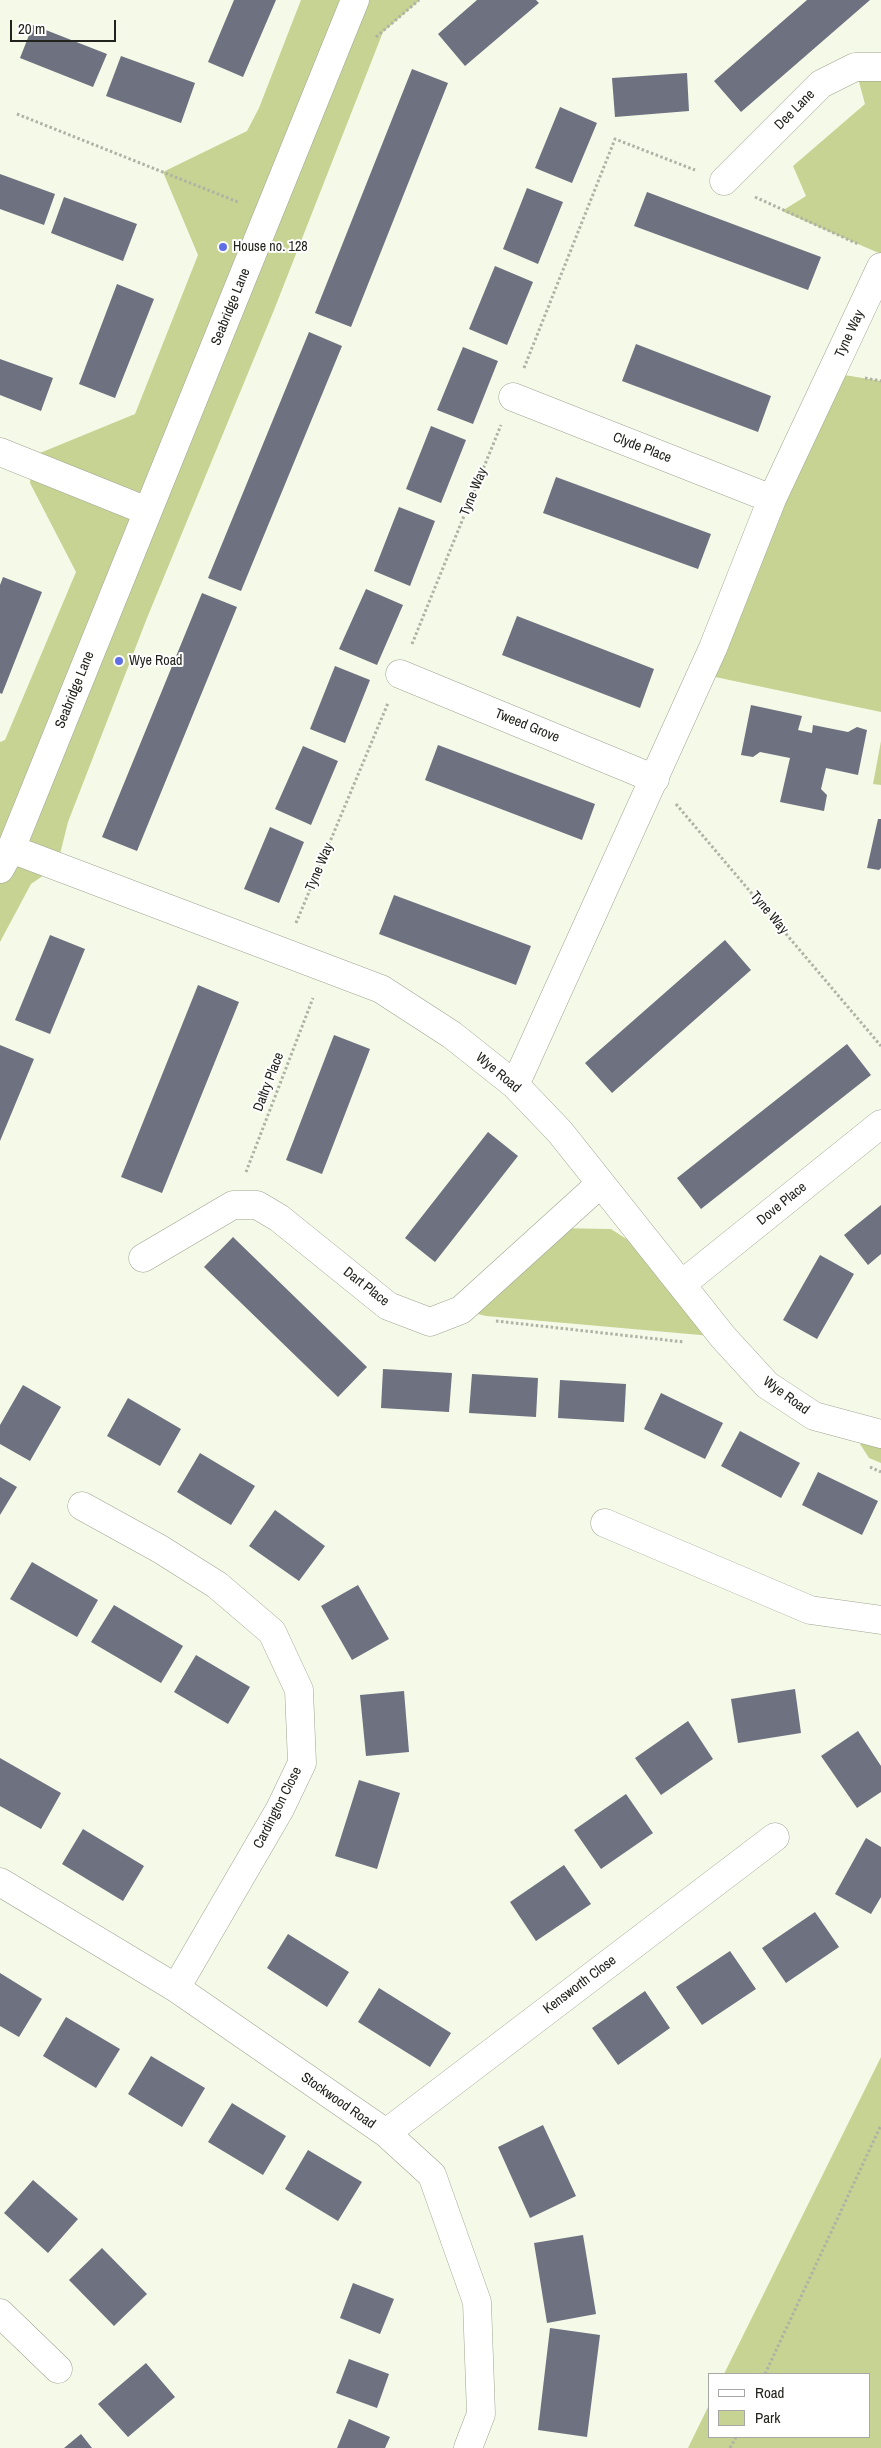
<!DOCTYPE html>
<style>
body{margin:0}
#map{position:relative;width:881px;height:2448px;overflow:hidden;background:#f5f9e7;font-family:"Archivo Narrow",sans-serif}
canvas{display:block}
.legend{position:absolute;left:708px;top:2373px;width:162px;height:65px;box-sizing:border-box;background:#fff;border:1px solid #a7a7a5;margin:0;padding:6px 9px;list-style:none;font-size:15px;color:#22231d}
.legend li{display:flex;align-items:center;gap:10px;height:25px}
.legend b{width:25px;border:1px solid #a7a7a5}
.scale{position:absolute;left:10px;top:20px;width:106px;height:22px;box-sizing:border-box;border:2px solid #22231d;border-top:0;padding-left:6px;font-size:15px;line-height:18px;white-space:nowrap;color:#22231d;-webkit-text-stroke:4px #fff;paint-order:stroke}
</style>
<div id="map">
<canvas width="881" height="2448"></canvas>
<ul class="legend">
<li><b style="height:6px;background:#fff"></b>Road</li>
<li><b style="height:14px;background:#c6d393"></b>Park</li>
</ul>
<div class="scale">20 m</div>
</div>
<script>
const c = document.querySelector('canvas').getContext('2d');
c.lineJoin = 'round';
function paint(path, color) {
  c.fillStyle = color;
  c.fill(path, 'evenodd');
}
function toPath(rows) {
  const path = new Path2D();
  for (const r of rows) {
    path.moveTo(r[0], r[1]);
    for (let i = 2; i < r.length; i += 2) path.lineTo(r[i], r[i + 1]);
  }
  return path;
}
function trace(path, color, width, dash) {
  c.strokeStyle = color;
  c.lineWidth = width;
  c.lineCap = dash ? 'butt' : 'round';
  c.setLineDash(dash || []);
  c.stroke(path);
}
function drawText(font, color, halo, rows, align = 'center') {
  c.font = font + ' "Archivo Narrow",sans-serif';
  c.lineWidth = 4;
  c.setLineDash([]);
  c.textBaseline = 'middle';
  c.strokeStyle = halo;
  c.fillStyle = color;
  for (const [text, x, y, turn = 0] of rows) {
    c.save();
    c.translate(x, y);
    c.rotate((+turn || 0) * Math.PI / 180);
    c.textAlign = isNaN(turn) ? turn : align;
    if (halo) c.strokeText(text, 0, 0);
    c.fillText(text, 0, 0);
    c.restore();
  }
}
paint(toPath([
 [301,0,420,0,383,32,274,310,147,618,68,822,57,866,31,884,0,942,0,742,5,740,76,572,30,483,32,465,35,455,135,414,198,255,163,172,247,131,259,108],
 [855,67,881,67,881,254,782,211,806,196,793,166,865,104],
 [832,373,881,381,881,712,701,674],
 [881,741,881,785,873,784],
 [551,1228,611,1229,665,1264,723,1337,486,1316,461,1310],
 [881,1441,881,1463,869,1458,860,1444],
 [881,2057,881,2448,688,2448,710,2403,710,2437,870,2437,870,2374,724,2374]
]), '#c6d393');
paint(toPath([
 [234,0,276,0,243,77,208,62],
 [477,0,536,0,539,3,465,66,438,34],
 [807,0,870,0,741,112,714,81],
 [33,25,107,54,93,87,20,58],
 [121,56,195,83,181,123,106,96],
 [412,69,448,83,351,327,315,313],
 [687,73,689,111,615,117,612,78],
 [560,107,597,123,572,183,535,168],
 [0,174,55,194,44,225,0,209],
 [527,188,563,202,538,264,503,249],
 [647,192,821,257,808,290,634,226],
 [64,197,137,224,123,261,51,233],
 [495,266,533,282,507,345,469,329],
 [117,284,154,299,115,398,79,384],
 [309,332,342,346,241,591,208,578],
 [636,344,771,396,758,432,622,381],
 [463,347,498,361,473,424,437,410],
 [0,359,53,378,41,411,0,395],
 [431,426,466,440,441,503,406,489],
 [556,477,711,534,698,569,543,513],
 [399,507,435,521,410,586,374,571],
 [3,577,42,592,2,694,0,693,0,585],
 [366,589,403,605,377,665,339,649],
 [202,593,237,607,137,851,102,837],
 [517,616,654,669,640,708,502,655],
 [335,666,370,680,345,743,310,729],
 [751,705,802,716,798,730,812,733,813,725,848,732,857,727,867,730,858,775,826,768,821,789,827,795,824,811,780,802,790,758,760,752,753,757,741,755],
 [438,745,595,804,582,840,425,780],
 [303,746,338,761,311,825,275,809],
 [878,819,881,819,881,868,879,870,867,868],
 [270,827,304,842,279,903,244,889],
 [394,895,531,946,516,985,379,934],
 [50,935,85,949,50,1034,15,1020],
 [725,940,751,970,612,1093,585,1063],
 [198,985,239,1002,162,1193,121,1177],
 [334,1035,370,1049,322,1174,286,1160],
 [847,1044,871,1075,701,1209,677,1178],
 [0,1045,34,1059,0,1141],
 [488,1132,518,1156,435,1262,405,1238],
 [881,1205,881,1254,868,1265,844,1235],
 [233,1237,367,1367,338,1397,204,1267],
 [820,1255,854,1274,817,1339,783,1320],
 [383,1369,452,1373,449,1412,381,1408],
 [472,1374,538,1378,536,1417,469,1413],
 [560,1380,626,1384,624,1422,558,1418],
 [23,1385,61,1407,30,1461,0,1444,0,1425],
 [661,1393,723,1423,705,1459,644,1429],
 [128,1398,181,1429,160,1466,107,1436],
 [740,1431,800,1463,781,1498,721,1466],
 [200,1453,255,1486,231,1525,177,1492],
 [818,1472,878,1501,862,1535,802,1505],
 [0,1477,17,1487,0,1515],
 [275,1510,325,1546,299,1581,249,1546],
 [32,1562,98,1600,77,1637,10,1599],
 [358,1585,389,1639,352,1660,321,1606],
 [114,1605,183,1646,161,1683,91,1642],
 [196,1655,250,1687,228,1724,174,1692],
 [795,1689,801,1733,738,1743,731,1699],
 [404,1691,409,1752,366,1756,360,1695],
 [688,1721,713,1759,661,1795,635,1758],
 [858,1731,881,1766,881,1792,857,1808,821,1756],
 [0,1758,61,1793,41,1829,0,1806],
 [359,1780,400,1793,377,1869,335,1856],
 [626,1794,653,1833,601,1869,574,1830],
 [83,1829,144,1866,123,1901,62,1864],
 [866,1838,881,1847,881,1897,871,1914,835,1894],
 [564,1865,591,1904,536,1941,510,1902],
 [815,1912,839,1947,786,1983,762,1948],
 [288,1934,349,1972,327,2007,267,1968],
 [730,1951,756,1989,702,2025,676,1987],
 [0,1973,42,1999,19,2037,0,2026],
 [379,1988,451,2033,430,2067,358,2022],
 [645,1991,670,2028,618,2065,592,2028],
 [66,2017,120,2049,96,2088,43,2056],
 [151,2056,205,2088,182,2127,128,2094],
 [232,2103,286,2136,263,2175,208,2142],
 [543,2125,576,2196,530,2218,498,2147],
 [308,2150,362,2182,338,2221,285,2189],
 [33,2180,78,2219,48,2253,4,2213],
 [583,2235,596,2314,547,2323,534,2243],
 [102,2248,147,2294,114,2326,69,2280],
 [353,2283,394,2299,380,2334,340,2318],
 [550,2328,600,2335,587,2437,538,2430],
 [349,2359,389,2374,377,2408,336,2393],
 [146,2363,175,2397,128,2437,98,2404],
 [349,2419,390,2437,385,2448,337,2448],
 [81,2434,92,2448,64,2448]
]), '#6d7180');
const minor = toPath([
 [724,181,821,84,855,67,881,67],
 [513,397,772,499],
 [0,452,147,511],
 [400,674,655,779],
 [11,849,381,989,452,1035,515,1085,560,1132,723,1337,767,1385,814,1416,881,1434],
 [0,869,11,849,355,0],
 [515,1085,713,648,772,499,881,267],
 [143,1258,233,1205,257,1205,279,1218,388,1306,430,1322,461,1310,600,1184],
 [682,1284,881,1124],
 [82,1506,160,1549,217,1585,272,1632,299,1690,302,1763,280,1809,176,1988],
 [605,1523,810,1610,881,1620],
 [0,1882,176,1988,386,2133,432,2175,477,2302,481,2414,468,2448],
 [386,2133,775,1837],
 [0,2313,58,2369]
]);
trace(minor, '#a0a493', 29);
trace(toPath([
 [376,37,419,0],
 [17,114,238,202],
 [755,197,858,244],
 [524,368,615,139,695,170],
 [865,378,881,381],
 [412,644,501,425],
 [676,804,881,1046],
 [296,923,388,703],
 [246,1172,313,998],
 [496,1321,684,1342],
 [870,1467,881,1472],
 [765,2374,881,2125],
 [730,2448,736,2437]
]), '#afb2a4', 3, [2.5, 2.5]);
trace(minor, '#fff', 28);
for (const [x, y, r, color] of [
 [223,247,5,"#606ee6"],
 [119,661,5,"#606ee6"]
]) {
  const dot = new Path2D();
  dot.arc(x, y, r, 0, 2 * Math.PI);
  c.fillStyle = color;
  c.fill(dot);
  trace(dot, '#fff', 2);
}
drawText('14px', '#22231d', '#fff', [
 ["Dee Lane",795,110,-45],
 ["Seabridge Lane",231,307,-68],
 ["Tyne Way",850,334,-65],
 ["Clyde Place",642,448,21],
 ["Tyne Way",474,492,-68],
 ["Seabridge Lane",75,690,-68],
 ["Tweed Grove",527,726,22],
 ["Tyne Way",320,867,-67],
 ["Tyne Way",769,913,50],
 ["Wye Road",498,1073,40],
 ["Daltry Place",269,1082,-69],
 ["Dove Place",782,1204,-39],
 ["Dart Place",366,1287,38],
 ["Wye Road",786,1396,36],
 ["Cardington Close",278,1808,-63],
 ["Kensworth Close",580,1985,-37],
 ["Stockwood Road",338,2101,35]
]);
drawText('14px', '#22231d', '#fff', [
 ["House no. 128",233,247],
 ["Wye Road",129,661]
], 'left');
</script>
